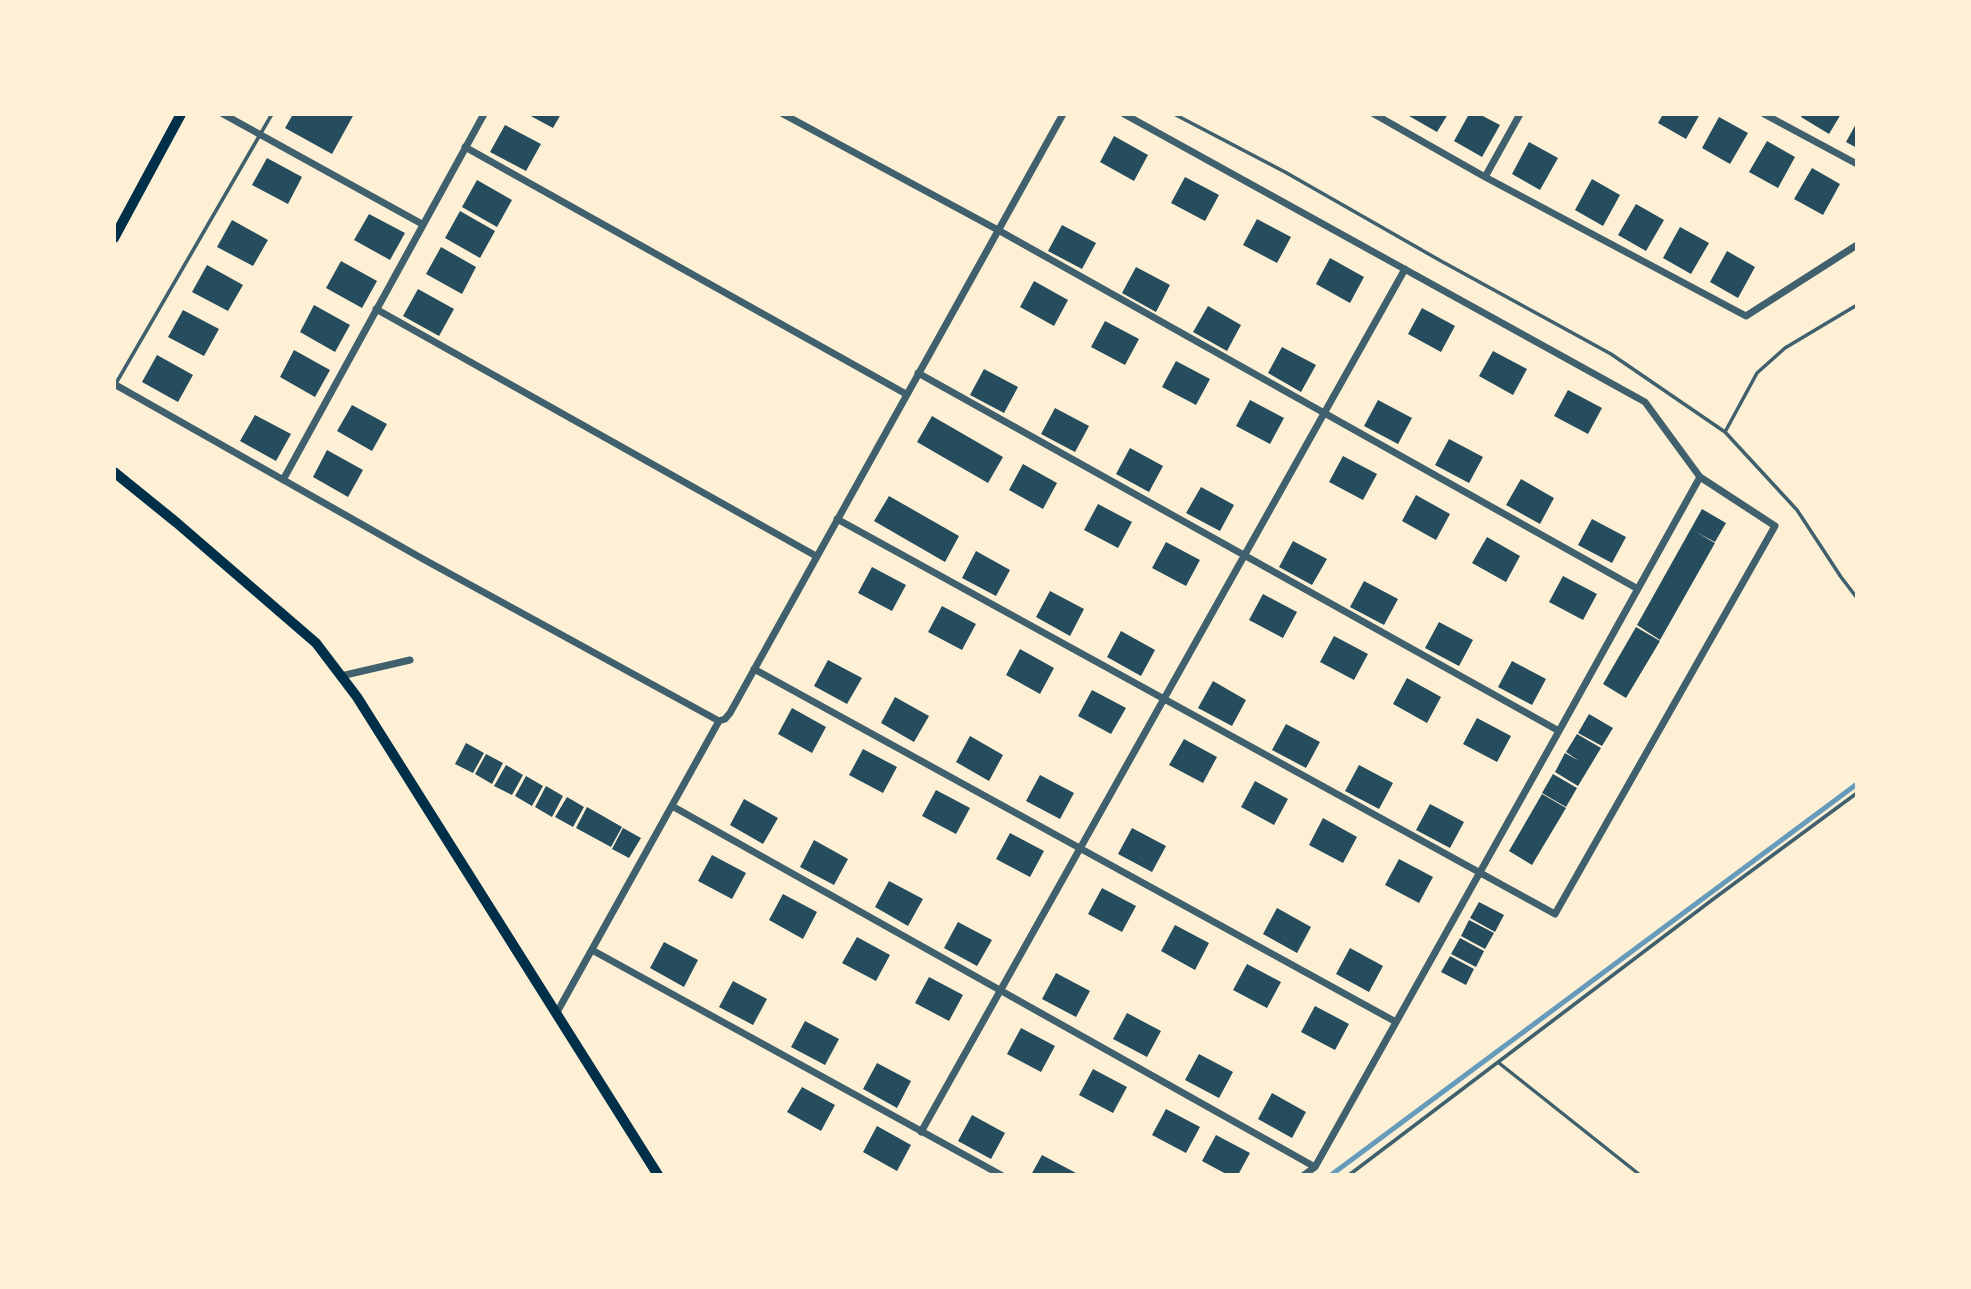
<!DOCTYPE html>
<style>
body{margin:0}
#map{position:relative;width:1971px;height:1289px;overflow:hidden;background:#fdf0d5;font-family:Manrope,sans-serif}
canvas{display:block}
.frame{position:absolute;inset:0;border:116px solid #fdf0d5;pointer-events:none}
</style>
<div id="map">
<canvas width="1971" height="1289"></canvas>
<div class="frame"></div>
</div>
<script>
const c = document.querySelector('canvas').getContext('2d');
c.lineJoin = 'round';
function toPath(rows) {
  const path = new Path2D();
  for (const r of rows) {
    path.moveTo(r[0], r[1]);
    for (let i = 2; i < r.length; i += 2) path.lineTo(r[i], r[i + 1]);
  }
  return path;
}
function trace(path, color, width, dash) {
  c.strokeStyle = color;
  c.lineWidth = width;
  c.lineCap = dash ? 'butt' : 'round';
  c.setLineDash(dash || []);
  c.stroke(path);
}
function paint(path, color) {
  c.fillStyle = color;
  c.fill(path, 'evenodd');
}
trace(toPath([
 [1331,1175,1857,784]
]), '#669bbc', 5);
paint(toPath([
 [293,114,354,114,332,154,285,128],
 [527,114,561,114,553,128],
 [1410,114,1448,114,1437,132,1409,116],
 [1469,114,1479,114,1500,125,1482,157,1454,141],
 [1663,114,1700,114,1686,139,1658,123],
 [1803,114,1841,114,1829,134,1801,117],
 [1719,117,1748,133,1730,164,1702,148],
 [1857,122,1857,148,1846,142],
 [505,125,541,144,526,171,490,152],
 [1114,136,1148,155,1134,181,1100,162],
 [1767,141,1795,157,1778,188,1749,172],
 [1529,142,1558,158,1540,190,1512,174],
 [267,158,302,177,288,204,252,185],
 [1812,168,1840,184,1823,215,1794,199],
 [1185,177,1219,195,1205,221,1171,203],
 [1592,179,1620,195,1603,226,1575,210],
 [477,180,512,200,497,227,462,207],
 [1636,204,1664,220,1646,251,1618,235],
 [460,211,495,231,480,258,445,238],
 [369,214,405,233,390,260,354,240],
 [1257,219,1291,237,1277,263,1243,245],
 [232,220,268,240,253,266,217,247],
 [1062,225,1096,243,1082,269,1048,251],
 [1680,227,1709,243,1691,274,1663,258],
 [441,247,476,267,462,294,426,274],
 [1727,251,1755,267,1738,298,1710,282],
 [1330,258,1364,277,1350,303,1316,284],
 [341,261,377,281,362,308,326,288],
 [207,265,243,285,228,311,192,292],
 [1136,267,1170,285,1156,312,1122,293],
 [1034,281,1068,300,1054,326,1020,307],
 [418,289,454,309,439,336,403,316],
 [314,305,350,325,335,352,300,332],
 [1208,306,1241,325,1227,351,1193,332],
 [1422,308,1455,326,1441,352,1408,334],
 [183,310,219,329,204,356,168,337],
 [1105,321,1139,339,1125,365,1091,347],
 [1282,347,1316,365,1301,392,1268,373],
 [294,350,330,370,315,397,280,377],
 [1493,351,1527,369,1513,395,1479,376],
 [157,355,193,375,178,402,142,382],
 [1176,361,1210,379,1196,405,1162,387],
 [984,369,1018,387,1004,413,970,395],
 [1568,390,1602,408,1588,434,1554,416],
 [1250,400,1284,418,1270,444,1236,426],
 [1378,400,1412,418,1398,444,1364,426],
 [352,405,387,424,372,451,337,431],
 [1055,408,1089,426,1075,452,1041,434],
 [255,415,291,434,276,461,240,441],
 [932,416,1003,457,988,483,917,442],
 [1449,439,1483,457,1469,483,1435,465],
 [1130,448,1163,466,1149,492,1116,474],
 [327,450,363,470,348,497,313,477],
 [1343,456,1377,474,1363,500,1329,482],
 [1023,464,1057,483,1043,509,1009,490],
 [1521,479,1554,498,1540,524,1506,505],
 [1201,487,1234,505,1220,531,1186,513],
 [1416,495,1450,514,1436,540,1402,521],
 [889,496,959,536,945,562,874,521],
 [1098,504,1132,522,1118,548,1084,530],
 [1702,509,1726,523,1715,542,1696,532,1715,543,1660,640,1637,625],
 [1592,519,1626,537,1612,563,1578,545],
 [1487,537,1520,556,1506,582,1472,563],
 [1293,541,1327,559,1312,585,1279,567],
 [1166,542,1200,560,1186,586,1152,568],
 [976,551,1010,570,996,596,962,578],
 [872,567,906,585,892,611,858,593],
 [1563,576,1597,594,1583,620,1549,602],
 [1364,581,1398,599,1384,625,1350,607],
 [1050,591,1084,609,1070,636,1036,617],
 [1263,594,1297,612,1283,638,1249,620],
 [942,606,976,624,962,650,928,632],
 [1439,622,1473,640,1459,666,1425,648],
 [1636,627,1660,641,1626,698,1603,684],
 [1121,631,1155,650,1141,676,1107,657],
 [1334,636,1368,654,1354,680,1320,662],
 [1020,649,1054,668,1040,694,1006,675],
 [828,660,862,678,847,704,814,686],
 [1512,661,1546,679,1532,705,1498,687],
 [1407,678,1441,697,1427,723,1393,704],
 [1213,681,1246,700,1232,726,1198,708],
 [1092,690,1126,708,1111,734,1078,716],
 [895,697,929,716,914,742,881,723],
 [792,708,826,727,812,753,778,734],
 [1589,714,1613,728,1602,746,1578,733],
 [1477,718,1511,736,1497,762,1463,744],
 [1286,724,1320,742,1306,768,1272,750],
 [1577,734,1601,748,1578,786,1555,772,1565,753,1579,761,1566,752],
 [970,736,1003,755,989,781,956,762],
 [1184,739,1217,757,1203,783,1169,765],
 [466,743,484,753,473,773,455,764],
 [863,749,897,767,883,793,849,775],
 [486,754,503,763,492,784,475,774],
 [506,765,523,775,512,795,494,786],
 [1359,765,1393,783,1379,809,1345,791],
 [1553,774,1577,788,1566,807,1542,793],
 [1040,775,1074,793,1060,819,1026,801],
 [526,776,543,786,532,806,515,796],
 [1255,781,1288,799,1274,825,1241,807],
 [546,786,563,796,552,817,535,807],
 [936,790,970,808,956,834,922,816],
 [1542,794,1566,808,1532,865,1509,851],
 [567,797,584,807,573,827,555,817],
 [744,799,778,818,763,844,730,825],
 [1430,804,1464,822,1450,848,1416,830],
 [587,807,622,827,611,847,576,828],
 [1323,818,1357,837,1343,863,1309,845],
 [623,828,641,838,629,858,612,849],
 [1132,828,1166,846,1152,872,1118,854],
 [1010,833,1044,851,1030,877,996,859],
 [814,840,848,859,834,885,800,867],
 [712,855,746,873,732,899,698,881],
 [1399,859,1433,877,1419,903,1385,885],
 [889,881,923,899,908,926,875,907],
 [1102,888,1136,906,1122,932,1088,914],
 [783,894,817,912,803,939,769,920],
 [1479,902,1504,915,1495,932,1470,918],
 [1277,908,1311,927,1297,953,1263,934],
 [1469,920,1494,933,1485,949,1461,936],
 [958,922,992,940,977,966,944,948],
 [1175,925,1209,943,1195,970,1161,951],
 [857,937,890,955,876,981,842,963],
 [1460,938,1484,951,1476,967,1451,954],
 [664,942,698,960,684,987,650,968],
 [1350,948,1383,966,1369,992,1336,974],
 [1450,956,1474,969,1466,985,1441,972],
 [1247,964,1281,982,1267,1008,1233,990],
 [1056,973,1090,991,1076,1017,1042,999],
 [929,977,963,995,949,1021,915,1003],
 [733,981,767,999,753,1025,719,1007],
 [1315,1006,1349,1024,1335,1050,1301,1032],
 [1127,1013,1161,1031,1147,1057,1113,1039],
 [805,1021,839,1039,825,1065,791,1047],
 [1021,1028,1055,1046,1041,1072,1007,1054],
 [1199,1054,1233,1072,1219,1098,1185,1080],
 [877,1063,911,1081,897,1108,863,1089],
 [1093,1069,1127,1087,1113,1113,1079,1095],
 [802,1087,835,1105,821,1131,787,1112],
 [1272,1093,1306,1112,1292,1138,1258,1119],
 [1166,1109,1200,1127,1186,1153,1152,1135],
 [972,1115,1005,1133,991,1159,958,1141],
 [877,1126,911,1145,897,1171,863,1152],
 [1216,1135,1250,1153,1238,1175,1228,1175,1202,1161],
 [1042,1155,1076,1173,1075,1175,1031,1175]
]), '#264d5e');
trace(toPath([
 [1174,114,1285,172,1441,261,1611,354,1725,432,1797,510,1841,577,1857,598],
 [115,385,272,114],
 [1725,432,1757,373,1785,348,1857,305],
 [1499,1063,1640,1175],
 [1349,1175,1716,897,1857,793]
]), '#3f606c', 3.5);
trace(toPath([
 [223,114,422,224],
 [783,114,998,230,1638,589],
 [1124,114,1645,402,1700,477],
 [1374,114,1485,177,1746,316,1857,245],
 [1764,114,1857,164],
 [465,147,906,394],
 [1485,177,1520,114],
 [376,309,816,556],
 [918,373,1559,731,1315,1167,1304,1175],
 [114,384,423,559,719,721],
 [283,480,484,114],
 [837,519,1555,914,1775,526,1700,477,1559,731],
 [754,669,1396,1022],
 [341,676,410,660],
 [672,806,1315,1167],
 [592,950,1001,1175],
 [556,1014,719,721,725,719,730,713,1063,114],
 [921,1132,1405,269]
]), '#3f606c', 7);
trace(toPath([
 [114,238,181,114],
 [114,472,177,523,316,643,357,697,658,1175]
]), '#003049', 10);
</script>
